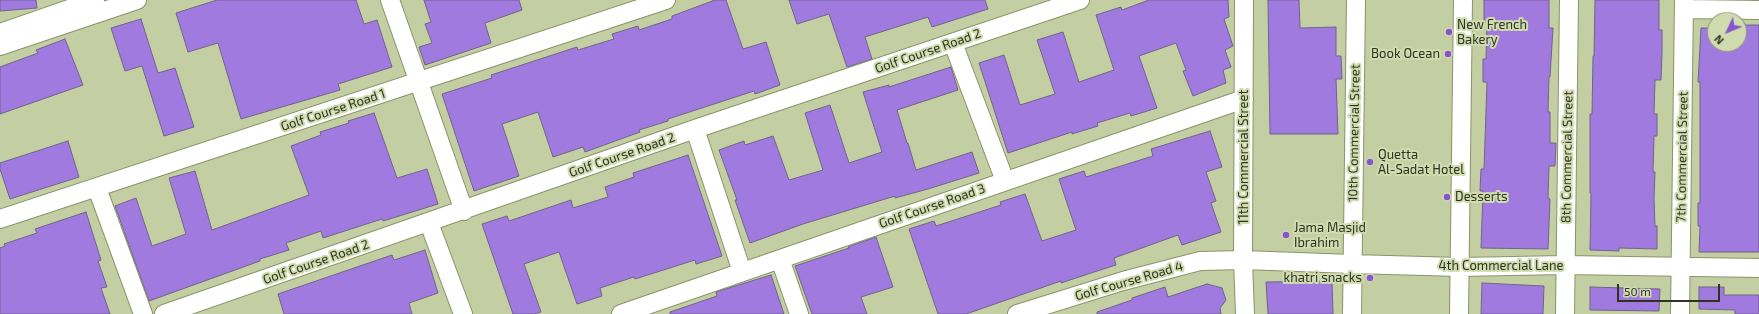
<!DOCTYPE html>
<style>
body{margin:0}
#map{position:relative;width:1759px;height:314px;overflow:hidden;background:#c3cfa2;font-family:"Exo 2",sans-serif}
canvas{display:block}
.north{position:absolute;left:1707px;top:12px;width:40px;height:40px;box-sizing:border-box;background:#d0dcaf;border:1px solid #8f9876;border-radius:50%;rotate:226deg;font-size:11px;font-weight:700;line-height:16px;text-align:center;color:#2e3221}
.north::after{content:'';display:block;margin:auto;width:14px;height:18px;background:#8754cd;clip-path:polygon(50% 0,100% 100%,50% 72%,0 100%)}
.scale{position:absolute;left:1617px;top:284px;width:103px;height:18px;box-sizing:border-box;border:2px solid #2e3221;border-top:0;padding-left:5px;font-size:12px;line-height:14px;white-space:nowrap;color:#2e3221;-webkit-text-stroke:3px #d0dcaf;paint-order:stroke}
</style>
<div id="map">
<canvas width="1759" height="314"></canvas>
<div class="north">N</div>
<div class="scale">50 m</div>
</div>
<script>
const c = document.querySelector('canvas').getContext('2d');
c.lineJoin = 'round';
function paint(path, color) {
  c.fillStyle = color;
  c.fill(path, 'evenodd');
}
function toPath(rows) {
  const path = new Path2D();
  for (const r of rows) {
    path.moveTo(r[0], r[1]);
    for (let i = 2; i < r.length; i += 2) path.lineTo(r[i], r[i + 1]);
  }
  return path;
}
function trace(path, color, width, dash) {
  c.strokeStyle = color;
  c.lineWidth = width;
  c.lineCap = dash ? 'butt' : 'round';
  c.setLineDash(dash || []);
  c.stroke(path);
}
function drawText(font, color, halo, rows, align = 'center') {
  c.font = font + ' "Exo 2",sans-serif';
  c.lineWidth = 4;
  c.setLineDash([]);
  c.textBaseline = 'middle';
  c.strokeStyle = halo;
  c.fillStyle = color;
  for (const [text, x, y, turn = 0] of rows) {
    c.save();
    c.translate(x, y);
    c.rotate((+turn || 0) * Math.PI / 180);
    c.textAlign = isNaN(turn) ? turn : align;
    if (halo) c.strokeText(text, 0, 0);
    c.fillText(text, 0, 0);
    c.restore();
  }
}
const building = toPath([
 [0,0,36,0,37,8,0,11,0,0],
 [217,0,356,0,364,24,377,20,392,67,338,84,340,90,241,119,218,43,188,52,176,13,217,0],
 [424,0,519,0,522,10,485,23,491,43,425,65,419,47,432,43,425,24,431,22,424,0],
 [715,0,726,0,743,49,766,42,780,85,755,94,754,91,668,119,668,121,639,130,640,132,585,152,583,147,553,157,538,112,502,124,519,176,474,191,442,94,492,78,491,75,577,47,578,50,614,39,612,34,638,26,639,30,672,19,672,16,715,0],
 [789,0,985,0,988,9,932,27,928,17,865,37,872,59,847,67,829,14,797,24,789,0],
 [1149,0,1228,0,1229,17,1224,19,1233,46,1225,50,1231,67,1223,70,1226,83,1193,96,1183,71,1186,70,1176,43,1139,56,1157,108,1131,116,1130,113,1097,123,1098,126,1072,134,1072,132,1008,153,979,63,1004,55,1020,105,1055,94,1037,40,1063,32,1079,82,1114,70,1096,15,1121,7,1122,10,1149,0],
 [1268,0,1299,0,1300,28,1336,27,1336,56,1341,56,1342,79,1336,79,1338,134,1270,134,1268,0],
 [1484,0,1549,0,1549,28,1553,28,1550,77,1549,77,1548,112,1550,112,1550,143,1556,143,1555,166,1549,166,1548,198,1550,199,1548,249,1481,248,1483,191,1480,191,1481,169,1484,169,1487,82,1483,82,1483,59,1486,59,1487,22,1484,22,1484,0],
 [1595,0,1659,0,1659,30,1662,30,1662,53,1661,80,1655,80,1654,114,1657,114,1657,136,1654,136,1653,172,1655,172,1654,198,1655,226,1657,226,1657,249,1619,248,1619,251,1590,250,1591,193,1590,193,1590,114,1592,114,1593,56,1594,56,1595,0],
 [141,19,158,73,175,68,194,127,164,136,142,66,125,71,111,28,141,19],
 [1739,25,1759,25,1759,252,1699,252,1700,226,1698,226,1698,203,1700,203,1700,82,1698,82,1701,28,1715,28,1715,44,1739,44,1739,25],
 [65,39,83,85,0,114,0,67,38,53,36,50,65,39],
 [951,67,958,90,897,110,907,143,908,143,916,170,972,152,979,173,928,189,895,198,895,196,803,224,750,243,735,200,737,200,719,150,744,141,745,145,773,136,789,180,823,170,805,113,830,105,849,163,882,152,863,92,889,85,889,87,951,67],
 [374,113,397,178,427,169,438,204,383,221,382,219,323,238,321,231,286,243,289,250,260,259,260,261,149,301,115,206,136,198,152,246,186,234,169,178,195,171,212,230,309,195,291,146,321,135,320,132,349,123,348,121,374,113],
 [1210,131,1222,167,1206,172,1216,201,1211,203,1221,232,1182,245,1178,235,1114,258,1116,265,1091,273,1061,283,1061,281,966,314,938,314,909,229,934,221,936,226,1001,205,1000,202,1025,194,1042,241,1076,230,1059,179,1084,171,1086,177,1153,156,1151,149,1210,131],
 [68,141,79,177,10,199,0,169,0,163,68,141],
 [688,155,722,256,696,264,695,260,635,279,634,277,600,288,602,296,577,304,559,252,524,264,541,312,534,314,513,314,482,224,507,216,509,221,571,200,573,208,608,197,605,187,634,177,633,173,688,155],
 [86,212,101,260,98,261,107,287,101,288,110,314,0,314,0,248,5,246,4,244,37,233,35,229,86,212],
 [876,237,893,287,861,297,867,314,812,314,795,266,849,248,848,247,876,237],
 [425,250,438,293,409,303,412,314,284,314,278,294,392,255,394,260,425,250],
 [771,275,784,314,670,314,670,312,717,296,716,292,771,275],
 [1332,281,1333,314,1268,314,1266,282,1332,281],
 [1482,283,1544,286,1543,314,1481,314,1482,283],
 [1207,284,1222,288,1226,300,1220,308,1221,314,1097,314,1097,312,1132,300,1132,298,1165,287,1168,297,1207,284],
 [1590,287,1660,289,1659,311,1590,310,1590,287],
 [1699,287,1724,287,1724,295,1759,295,1759,314,1735,314,1735,310,1699,309,1699,287]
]);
paint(building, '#a17ae0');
trace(building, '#70638a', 1);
const minor = toPath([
 [390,0,464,211],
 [1244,0,1243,260,1245,314],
 [1684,9,1759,10],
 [0,33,95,0],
 [953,43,1005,181],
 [0,46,137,0],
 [695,129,742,272],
 [97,188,143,314],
 [0,219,666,0],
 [429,223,463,314],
 [780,259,799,314],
 [164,314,695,129,1080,0],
 [621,314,1244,99],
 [1017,314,1123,281,1200,261,1243,260,1352,264,1460,267,1565,265,1759,268],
 [1352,314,1356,0],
 [1459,314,1463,0],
 [1565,314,1569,0],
 [1680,314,1684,0]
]);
trace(minor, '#899469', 20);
trace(minor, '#fff', 18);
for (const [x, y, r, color] of [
 [1449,32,4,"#8754cd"],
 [1448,54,4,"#8754cd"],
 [1370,162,4,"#8754cd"],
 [1447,197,4,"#8754cd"],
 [1286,235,4,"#8754cd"],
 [1370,278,4,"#8754cd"]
]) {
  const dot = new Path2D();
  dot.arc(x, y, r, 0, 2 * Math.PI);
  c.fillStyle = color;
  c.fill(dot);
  trace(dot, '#d0dcaf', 1.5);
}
drawText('13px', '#2e3221', '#d0dcaf', [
 ["New French",1457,25],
 ["Bakery",1457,40],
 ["Book Ocean",1440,54,"right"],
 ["Quetta",1378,155],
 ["Al-Sadat Hotel",1378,170],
 ["Desserts",1455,197],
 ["Jama Masjid",1294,228],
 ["Ibrahim",1294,243],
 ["khatri snacks",1362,278,"right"]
], 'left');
drawText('13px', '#2e3221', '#d0dcaf', [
 ["Golf Course Road 2",928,51,-19],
 ["Golf Course Road 1",333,110,-18],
 ["10th Commercial Street",1354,133,-89],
 ["Golf Course Road 2",622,155,-19],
 ["11th Commercial Street",1244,157,-90],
 ["8th Commercial Street",1567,157,-89],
 ["7th Commercial Street",1682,157,-89],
 ["Golf Course Road 3",932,206,-19],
 ["Golf Course Road 2",316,262,-19],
 ["4th Commercial Lane",1501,266],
 ["Golf Course Road 4",1129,281,-16]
]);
</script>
